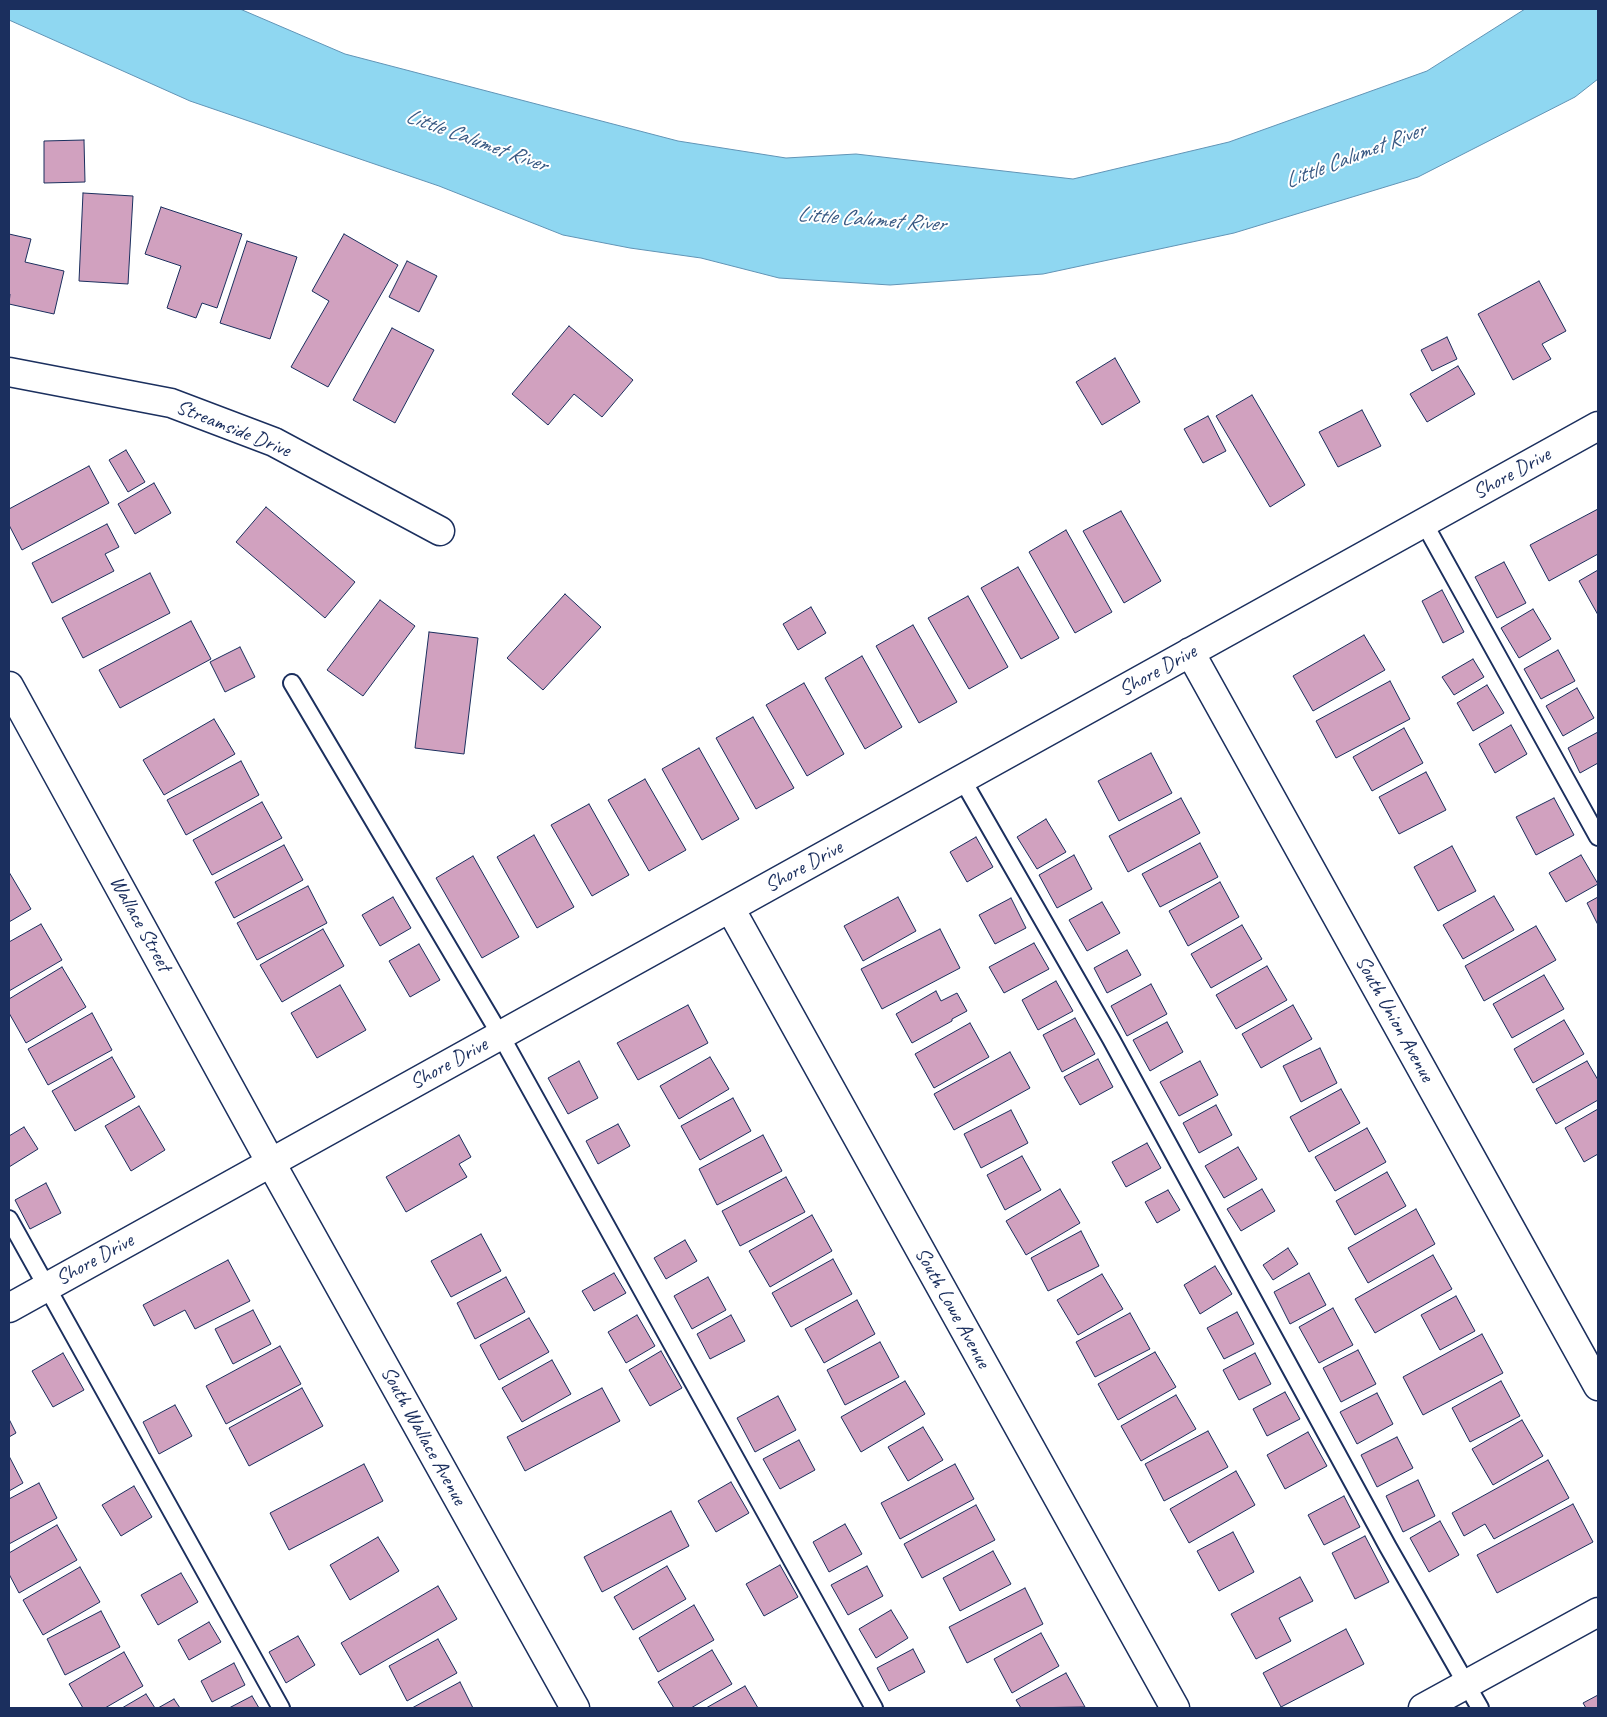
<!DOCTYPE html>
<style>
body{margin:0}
#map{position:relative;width:1607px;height:1717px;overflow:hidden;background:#fff;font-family:Caveat,sans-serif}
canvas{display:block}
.frame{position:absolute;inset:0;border:10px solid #1b2f5e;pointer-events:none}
</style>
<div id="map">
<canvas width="1607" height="1717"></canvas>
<div class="frame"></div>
</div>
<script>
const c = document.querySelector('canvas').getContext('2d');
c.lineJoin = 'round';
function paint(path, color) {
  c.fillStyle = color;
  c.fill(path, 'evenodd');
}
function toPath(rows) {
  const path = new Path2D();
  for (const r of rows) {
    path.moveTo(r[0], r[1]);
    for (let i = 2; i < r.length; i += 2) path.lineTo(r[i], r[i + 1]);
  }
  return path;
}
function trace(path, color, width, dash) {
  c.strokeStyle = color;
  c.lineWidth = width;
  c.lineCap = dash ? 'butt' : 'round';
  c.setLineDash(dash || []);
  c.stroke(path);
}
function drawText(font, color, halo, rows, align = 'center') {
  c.font = font + ' Caveat,sans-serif';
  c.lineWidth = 4;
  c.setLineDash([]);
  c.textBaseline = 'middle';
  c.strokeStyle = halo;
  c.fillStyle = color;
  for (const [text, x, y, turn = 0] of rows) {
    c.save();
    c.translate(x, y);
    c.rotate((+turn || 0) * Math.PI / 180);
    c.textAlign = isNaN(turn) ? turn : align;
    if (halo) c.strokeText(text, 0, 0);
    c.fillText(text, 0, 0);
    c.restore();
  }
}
const water = toPath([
 [9,9,240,9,345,54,678,141,786,158,856,154,1073,179,1229,142,1427,71,1525,9,1598,9,1598,79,1575,97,1418,177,1234,233,1043,274,890,285,779,278,701,258,630,248,563,235,439,186,190,101,9,20,9,9]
]);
paint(water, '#8fd7f1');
trace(water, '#6194b6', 1);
const building = toPath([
 [84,140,85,182,44,183,44,141,84,140],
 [83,193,133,196,128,284,79,281,83,193],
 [161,207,242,234,217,308,202,303,196,318,167,308,181,266,145,254,161,207],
 [9,234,31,239,25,262,64,271,54,314,9,304,10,294,9,293,9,234],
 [344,234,398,265,328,387,291,367,329,301,312,291,344,234],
 [247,241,297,257,270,339,220,323,247,241],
 [407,261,437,276,419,312,389,297,407,261],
 [1539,281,1566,331,1542,344,1551,359,1513,380,1478,314,1539,281],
 [569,326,633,380,602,417,574,394,548,425,512,394,569,326],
 [392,328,434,350,395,423,353,400,392,328],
 [1447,337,1457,359,1432,371,1421,350,1447,337],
 [1115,358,1140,402,1102,425,1076,382,1115,358],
 [1458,366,1475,394,1427,422,1410,394,1458,366],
 [1252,395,1305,485,1270,507,1216,416,1252,395],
 [1362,410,1381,446,1338,467,1319,432,1362,410],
 [1208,416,1226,451,1203,463,1184,429,1208,416],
 [126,450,145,482,128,492,109,460,126,450],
 [89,466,109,503,22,550,9,525,9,509,89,466],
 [154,483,171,513,135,534,118,504,154,483],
 [266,507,355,582,325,618,236,542,266,507],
 [1598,509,1598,554,1549,581,1530,545,1598,509],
 [1121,511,1161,581,1124,603,1083,531,1121,511],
 [107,524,119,547,105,554,114,571,52,603,32,563,107,524],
 [1066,530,1112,612,1075,633,1029,552,1066,530],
 [1504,562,1526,603,1497,618,1475,577,1504,562],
 [1018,567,1059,638,1021,659,981,588,1018,567],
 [1598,570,1598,615,1579,581,1598,570],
 [150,573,170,613,83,658,62,618,150,573],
 [1442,590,1464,632,1443,643,1422,601,1442,590],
 [565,594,601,627,543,690,507,658,565,594],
 [968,596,1008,667,969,689,928,618,968,596],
 [380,600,415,626,363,696,327,670,380,600],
 [811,607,826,633,798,650,783,624,811,607],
 [1533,609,1551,639,1519,658,1501,628,1533,609],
 [191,621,211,659,120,708,99,670,191,621],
 [913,625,957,702,919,723,876,646,913,625],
 [429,632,478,638,464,754,415,748,429,632],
 [1364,635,1385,670,1313,711,1293,676,1364,635],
 [240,647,255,677,225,692,210,662,240,647],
 [1558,650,1575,681,1541,699,1524,669,1558,650],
 [862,656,902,727,865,749,825,678,862,656],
 [1473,659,1484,677,1454,695,1442,677,1473,659],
 [1390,681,1410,719,1336,758,1316,721,1390,681],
 [804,683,844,754,807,776,766,705,804,683],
 [1487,685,1504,713,1473,731,1457,703,1487,685],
 [1577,688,1594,718,1563,736,1546,706,1577,688],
 [753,717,794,788,756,809,716,738,753,717],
 [214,719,235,754,164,795,143,760,214,719],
 [1511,725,1527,754,1495,773,1479,744,1511,725],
 [1404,728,1423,763,1372,791,1353,757,1404,728],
 [1598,732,1598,763,1580,773,1568,748,1598,732],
 [699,748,739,819,702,840,662,769,699,748],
 [1151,753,1172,793,1119,821,1098,781,1151,753],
 [241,761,259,795,186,835,167,800,241,761],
 [1426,772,1446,810,1399,834,1379,797,1426,772],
 [645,779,686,850,649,871,608,800,645,779],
 [1181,798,1200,833,1128,872,1109,836,1181,798],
 [1554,798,1574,835,1536,855,1516,817,1554,798],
 [262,802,282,838,212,875,193,840,262,802],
 [589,804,629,875,592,896,551,825,589,804],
 [1046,819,1066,852,1037,869,1017,837,1046,819],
 [534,835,574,907,537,928,497,857,534,835],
 [976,837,993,867,967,882,950,852,976,837],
 [1200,843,1218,877,1160,907,1142,874,1200,843],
 [284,845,303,880,234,918,215,882,284,845],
 [1452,846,1476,891,1438,911,1414,867,1452,846],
 [1074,855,1092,889,1057,908,1039,875,1074,855],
 [1581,855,1598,884,1566,902,1549,873,1581,855],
 [473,856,519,937,482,958,436,878,473,856],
 [9,872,31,909,9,922,9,872],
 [1220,882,1239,917,1188,946,1169,911,1220,882],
 [308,886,327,923,257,960,237,923,308,886],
 [1494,896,1514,930,1463,959,1443,925,1494,896],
 [393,897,411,928,380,946,362,915,393,897],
 [898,897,916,931,863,961,844,926,898,897],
 [1598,897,1598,925,1587,903,1598,897],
 [1011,898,1026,928,995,944,979,915,1011,898],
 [1102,902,1120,933,1087,951,1069,920,1102,902],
 [41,924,62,960,9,991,9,942,41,924],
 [1242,925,1262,959,1211,988,1191,954,1242,925],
 [1536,926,1556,960,1484,1001,1465,966,1536,926],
 [323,929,344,966,282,1002,260,965,323,929],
 [940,929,960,968,882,1009,861,969,940,929],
 [1034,943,1049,969,1004,993,989,967,1034,943],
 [419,944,440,980,410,997,389,961,419,944],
 [1127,950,1141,975,1107,993,1094,968,1127,950],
 [1267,966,1287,1000,1236,1029,1216,995,1267,966],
 [62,967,86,1007,26,1043,9,1013,9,999,62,967],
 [1544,975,1564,1009,1512,1038,1493,1004,1544,975],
 [1056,981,1073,1011,1038,1030,1022,1000,1056,981],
 [1151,984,1167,1014,1127,1036,1111,1006,1151,984],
 [340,985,366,1030,317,1058,291,1013,340,985],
 [936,991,941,1001,957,993,967,1011,952,1019,952,1021,912,1043,896,1014,936,991],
 [688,1005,708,1043,638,1080,617,1043,688,1005],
 [1293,1005,1312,1039,1261,1068,1242,1034,1293,1005],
 [92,1013,112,1050,48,1085,28,1049,92,1013],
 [1075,1018,1095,1054,1062,1072,1043,1035,1075,1018],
 [1564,1020,1584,1054,1533,1083,1514,1049,1564,1020],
 [1167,1022,1183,1052,1150,1071,1133,1040,1167,1022],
 [970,1023,989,1057,934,1088,915,1054,970,1023],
 [1320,1048,1337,1083,1301,1102,1283,1066,1320,1048],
 [1010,1052,1030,1088,954,1130,934,1094,1010,1052],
 [112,1057,135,1097,75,1131,52,1091,112,1057],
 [710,1057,729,1089,679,1119,660,1086,710,1057],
 [1098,1059,1113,1087,1080,1105,1064,1077,1098,1059],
 [579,1061,598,1098,568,1114,548,1078,579,1061],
 [1200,1061,1218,1095,1179,1116,1160,1082,1200,1061],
 [1587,1061,1598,1080,1598,1100,1556,1124,1536,1089,1587,1061],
 [1341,1089,1360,1123,1309,1152,1290,1117,1341,1089],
 [733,1098,751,1131,700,1160,681,1126,733,1098],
 [1216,1105,1232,1135,1199,1153,1183,1123,1216,1105],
 [139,1106,165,1150,131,1171,105,1126,139,1106],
 [1598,1109,1598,1154,1584,1162,1565,1128,1598,1109],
 [1011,1110,1028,1143,981,1168,964,1134,1011,1110],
 [618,1124,630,1146,598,1164,586,1141,618,1124],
 [24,1127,38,1149,9,1167,9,1136,24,1127],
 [1367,1128,1386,1162,1335,1191,1315,1157,1367,1128],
 [459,1135,471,1157,459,1164,467,1177,406,1212,386,1177,459,1135],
 [763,1135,782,1171,717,1205,699,1169,763,1135],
 [1147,1143,1161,1168,1126,1187,1112,1162,1147,1143],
 [1238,1147,1257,1179,1224,1198,1205,1166,1238,1147],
 [1022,1156,1041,1190,1005,1210,987,1175,1022,1156],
 [1387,1172,1406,1206,1355,1235,1336,1201,1387,1172],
 [786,1177,805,1212,740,1246,722,1211,786,1177],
 [46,1183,61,1213,30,1229,15,1200,46,1183],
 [1060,1189,1080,1223,1026,1255,1006,1221,1060,1189],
 [1262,1189,1275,1211,1241,1231,1227,1209,1262,1189],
 [1168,1190,1180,1210,1157,1223,1145,1202,1168,1190],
 [1416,1209,1435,1244,1368,1283,1348,1248,1416,1209],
 [812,1215,832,1251,770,1287,749,1251,812,1215],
 [1081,1231,1099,1266,1048,1291,1031,1258,1081,1231],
 [481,1234,501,1271,451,1297,431,1261,481,1234],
 [685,1240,697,1261,666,1279,654,1258,685,1240],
 [1288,1248,1298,1264,1273,1280,1263,1265,1288,1248],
 [1433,1255,1452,1289,1375,1333,1355,1299,1433,1255],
 [833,1259,852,1294,791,1327,772,1293,833,1259],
 [228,1260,250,1301,195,1329,185,1310,154,1326,143,1305,228,1260],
 [1215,1266,1232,1294,1200,1314,1184,1285,1215,1266],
 [614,1273,626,1293,594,1311,582,1291,614,1273],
 [1309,1273,1326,1305,1290,1324,1274,1292,1309,1273],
 [1102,1274,1123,1309,1078,1335,1057,1300,1102,1274],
 [506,1277,525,1312,475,1339,457,1303,506,1277],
 [708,1277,726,1310,692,1329,674,1296,708,1277],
 [1456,1296,1475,1331,1440,1350,1421,1315,1456,1296],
 [857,1300,875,1334,824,1363,805,1329,857,1300],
 [1333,1308,1353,1345,1319,1363,1299,1327,1333,1308],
 [253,1310,271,1344,233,1364,215,1329,253,1310],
 [1237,1312,1254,1344,1224,1359,1207,1328,1237,1312],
 [1130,1313,1150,1349,1095,1377,1076,1342,1130,1313],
 [637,1315,655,1346,626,1363,608,1332,637,1315],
 [731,1315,745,1341,710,1359,697,1334,731,1315],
 [529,1318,549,1352,499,1380,480,1345,529,1318],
 [1482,1334,1503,1373,1423,1415,1403,1377,1482,1334],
 [880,1342,899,1377,845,1405,827,1370,880,1342],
 [280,1346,301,1384,226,1424,206,1386,280,1346],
 [1358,1350,1376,1384,1341,1402,1323,1368,1358,1350],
 [661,1351,682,1388,650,1406,629,1370,661,1351],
 [1155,1352,1176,1387,1118,1420,1098,1384,1155,1352],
 [63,1353,84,1390,53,1407,32,1371,63,1353],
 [1255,1353,1271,1384,1239,1400,1223,1370,1255,1353],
 [552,1360,571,1394,522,1422,502,1388,552,1360],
 [905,1381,925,1414,861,1452,841,1417,905,1381],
 [1501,1381,1520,1416,1470,1442,1452,1408,1501,1381],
 [302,1388,323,1426,249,1466,229,1428,302,1388],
 [602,1388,620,1421,525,1471,507,1437,602,1388],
 [1285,1392,1300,1419,1267,1436,1253,1409,1285,1392],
 [1377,1393,1393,1424,1357,1444,1340,1412,1377,1393],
 [1176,1395,1196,1429,1141,1461,1121,1426,1176,1395],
 [778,1396,796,1430,755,1452,737,1418,778,1396],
 [175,1405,192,1436,159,1454,143,1422,175,1405],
 [9,1419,16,1433,9,1437,9,1419],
 [1522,1420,1543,1456,1493,1485,1472,1449,1522,1420],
 [923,1427,943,1460,908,1481,888,1447,923,1427],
 [1208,1431,1228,1467,1164,1501,1145,1464,1208,1431],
 [1308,1432,1327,1466,1285,1489,1267,1455,1308,1432],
 [1397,1437,1413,1468,1377,1487,1361,1455,1397,1437],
 [799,1440,815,1470,780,1489,763,1459,799,1440],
 [9,1456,23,1483,9,1491,9,1456],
 [1548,1460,1569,1498,1494,1539,1485,1524,1464,1536,1452,1513,1548,1460],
 [364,1464,383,1501,289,1550,270,1513,364,1464],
 [955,1464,974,1499,900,1539,881,1503,955,1464],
 [1236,1471,1255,1505,1189,1543,1170,1509,1236,1471],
 [1418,1480,1435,1516,1403,1532,1386,1496,1418,1480],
 [731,1482,749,1513,716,1532,698,1501,731,1482],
 [39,1483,57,1518,9,1544,9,1499,39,1483],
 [134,1486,152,1517,121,1536,102,1505,134,1486],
 [1344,1496,1360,1527,1324,1545,1308,1515,1344,1496],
 [1573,1504,1593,1542,1497,1593,1477,1555,1573,1504],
 [976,1505,995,1540,922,1578,904,1544,976,1505],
 [671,1511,689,1546,602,1592,584,1557,671,1511],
 [1440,1521,1459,1555,1429,1572,1410,1538,1440,1521],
 [845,1524,862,1554,829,1572,813,1542,845,1524],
 [57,1525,77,1560,19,1593,9,1574,9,1553,57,1525],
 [1233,1532,1254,1572,1219,1591,1197,1551,1233,1532],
 [1365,1536,1389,1582,1355,1599,1332,1553,1365,1536],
 [378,1537,399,1571,350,1600,330,1565,378,1537],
 [993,1551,1011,1584,960,1611,943,1578,993,1551],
 [780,1565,798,1597,764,1616,746,1584,780,1565],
 [667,1566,686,1599,633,1630,614,1597,667,1566],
 [867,1566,883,1596,848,1615,831,1585,867,1566],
 [80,1567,100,1602,43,1635,23,1600,80,1567],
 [181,1573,198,1602,158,1625,141,1595,181,1573],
 [1300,1577,1313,1601,1279,1618,1291,1641,1256,1659,1231,1614,1300,1577],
 [438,1586,457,1619,360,1675,341,1643,438,1586],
 [1025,1588,1043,1624,967,1663,949,1627,1025,1588],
 [694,1605,714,1640,658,1672,639,1638,694,1605],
 [891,1610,908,1638,876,1658,859,1629,891,1610],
 [101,1611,120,1647,65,1675,47,1639,101,1611],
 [209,1622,221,1642,189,1660,178,1640,209,1622],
 [1346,1629,1364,1664,1281,1707,1263,1673,1346,1629],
 [1041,1633,1059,1666,1012,1693,994,1659,1041,1633],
 [298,1636,315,1665,286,1683,269,1652,298,1636],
 [438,1639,457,1673,407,1701,389,1666,438,1639],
 [913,1649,925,1672,889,1691,877,1668,913,1649],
 [712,1650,732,1684,691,1708,674,1708,658,1682,712,1650],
 [124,1652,143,1686,105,1708,83,1708,69,1684,124,1652],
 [234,1663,245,1685,212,1702,201,1681,234,1663],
 [1066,1673,1085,1707,1021,1708,1016,1700,1066,1673],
 [460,1682,473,1708,412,1708,460,1682],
 [745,1686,758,1708,706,1708,745,1686],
 [146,1694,155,1708,122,1708,146,1694],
 [1598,1695,1598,1708,1586,1708,1583,1703,1598,1695],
 [252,1696,259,1708,229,1708,252,1696],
 [174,1699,180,1708,158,1708,174,1699]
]);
paint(building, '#d1a1bf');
trace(building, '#1b2f5e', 1);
const service = toPath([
 [1424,523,1598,837],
 [292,683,501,1036,874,1708],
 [962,779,1111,1039,1388,1547,1480,1708],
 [9,1219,281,1708]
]);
const minor = toPath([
 [9,372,171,403,274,442,440,531],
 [1190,652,1598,1386],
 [9,686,271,1163,575,1708],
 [730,908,1175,1708],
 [9,1308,1598,426],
 [1423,1708,1598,1612]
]);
trace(service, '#1b2f5e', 20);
trace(minor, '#1b2f5e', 31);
trace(service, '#fff', 16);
trace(minor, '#fff', 28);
drawText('21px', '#1b2f5e', '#fff', [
 ["Streamside Drive",233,429,22],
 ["Shore Drive",1512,474,-29],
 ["Shore Drive",1158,671,-29],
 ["Shore Drive",804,867,-29],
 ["Wallace Street",140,924,61],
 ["South Union Avenue",1394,1019,61],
 ["Shore Drive",449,1064,-29],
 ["Shore Drive",95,1260,-29],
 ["South Lowe Avenue",952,1308,61],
 ["South Wallace Avenue",423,1436,61]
]);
drawText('italic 22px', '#385983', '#fff', [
 ["Little Calumet River",476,141,20],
 ["Little Calumet River",1355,156,-21],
 ["Little Calumet River",871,220,4]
]);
</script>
